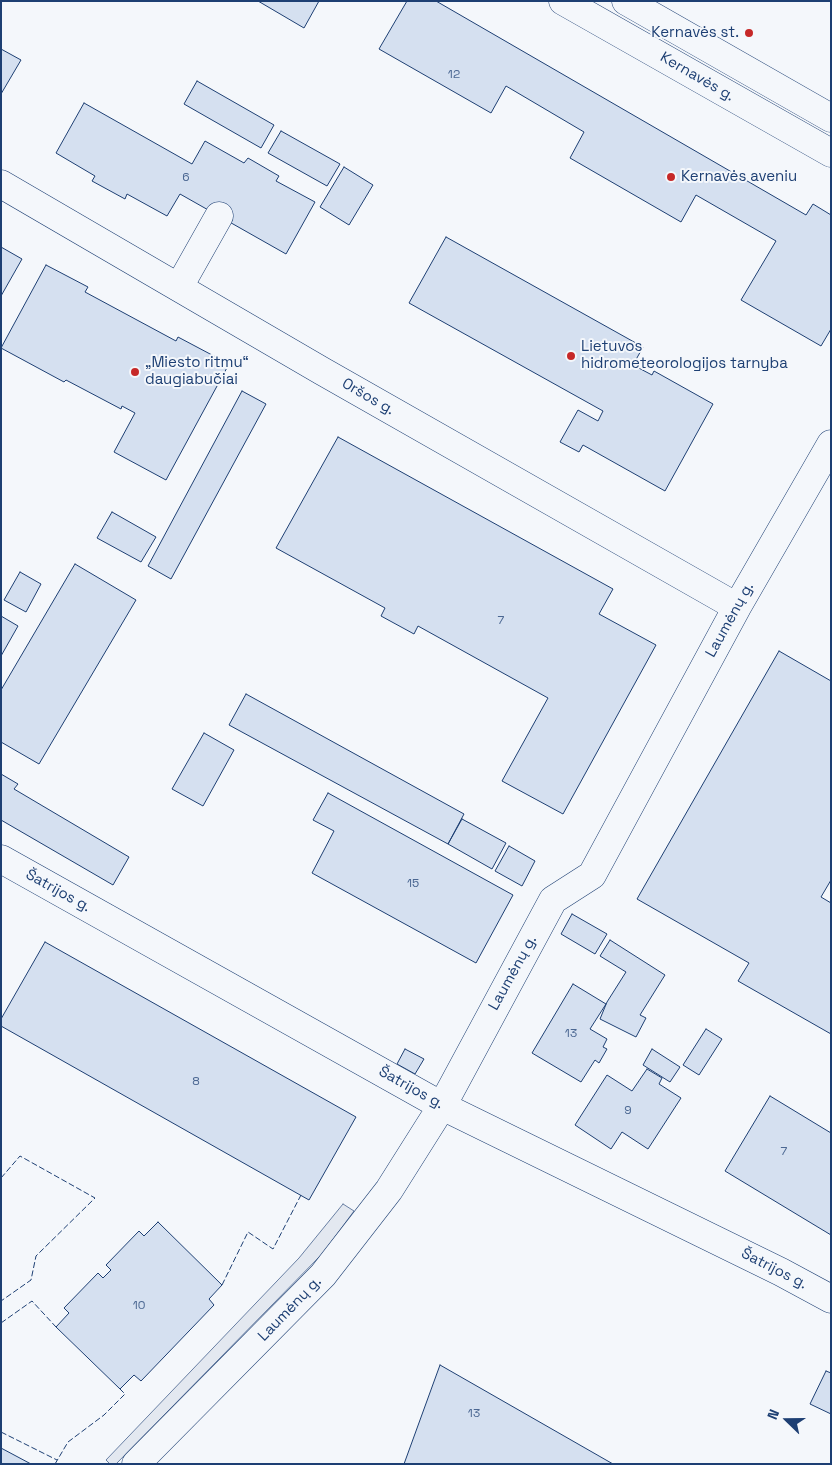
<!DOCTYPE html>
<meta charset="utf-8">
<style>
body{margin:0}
#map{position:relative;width:832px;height:1465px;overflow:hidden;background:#f4f7fb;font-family:"Space Grotesk",sans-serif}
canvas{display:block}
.frame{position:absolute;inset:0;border:2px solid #1d3f73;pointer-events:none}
.north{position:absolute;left:762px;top:1395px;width:50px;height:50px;-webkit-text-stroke:4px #f4f7fb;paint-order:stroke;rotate:292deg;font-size:14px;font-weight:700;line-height:20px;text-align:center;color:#1d3f73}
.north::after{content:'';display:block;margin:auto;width:18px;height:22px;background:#1d3f73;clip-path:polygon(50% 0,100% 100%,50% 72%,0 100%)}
</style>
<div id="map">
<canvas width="832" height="1465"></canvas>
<div class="frame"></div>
<div class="north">N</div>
</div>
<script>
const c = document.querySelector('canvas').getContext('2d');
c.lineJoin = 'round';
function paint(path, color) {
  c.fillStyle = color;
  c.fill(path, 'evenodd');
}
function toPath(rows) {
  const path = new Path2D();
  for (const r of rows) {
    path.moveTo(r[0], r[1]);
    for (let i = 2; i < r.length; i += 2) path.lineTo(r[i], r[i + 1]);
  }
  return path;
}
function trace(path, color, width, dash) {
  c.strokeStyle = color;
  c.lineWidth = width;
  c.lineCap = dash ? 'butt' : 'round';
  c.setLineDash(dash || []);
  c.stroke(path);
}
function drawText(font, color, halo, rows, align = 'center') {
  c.font = font + ' "Space Grotesk",sans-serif';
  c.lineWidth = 4;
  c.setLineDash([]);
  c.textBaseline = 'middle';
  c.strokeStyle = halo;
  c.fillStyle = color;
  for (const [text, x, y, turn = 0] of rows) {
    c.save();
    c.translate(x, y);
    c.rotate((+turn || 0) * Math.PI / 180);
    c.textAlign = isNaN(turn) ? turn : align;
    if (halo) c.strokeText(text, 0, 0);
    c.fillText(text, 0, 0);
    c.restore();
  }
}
const parking = toPath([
 [343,1204,354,1211,323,1253,116,1464,110,1464,106,1460,299,1258,343,1204]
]);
paint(parking, '#e3e8f0');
trace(parking, '#687fa3', 1);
const building = toPath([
 [258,1,319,1,304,28,258,1],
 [407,1,436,1,806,215,813,204,831,215,831,329,821,346,741,300,776,241,696,195,681,222,570,158,584,132,506,86,491,113,379,49,407,1],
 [1,49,21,60,1,94,1,49],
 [197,81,274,125,261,148,184,104,197,81],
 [84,103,192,164,205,141,244,163,248,158,279,176,276,181,315,202,286,254,180,194,167,216,127,194,125,199,92,181,95,176,56,153,84,103],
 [281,131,340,164,327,186,268,153,281,131],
 [344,167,373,185,349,225,320,207,344,167],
 [446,237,643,347,633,365,652,375,654,371,713,404,665,491,583,445,579,452,560,442,578,410,598,421,603,411,409,303,446,237],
 [1,247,22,259,1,296,1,247],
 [46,265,88,287,85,292,176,341,178,337,229,364,166,480,114,452,135,413,122,406,121,409,66,380,64,382,1,348,46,265],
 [242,391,266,404,171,579,148,566,242,391],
 [338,437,613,589,599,614,656,645,563,814,502,781,548,698,418,626,414,634,381,616,385,608,276,548,338,437],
 [112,512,156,537,141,562,97,538,112,512],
 [75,564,136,600,39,764,1,742,1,690,75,564],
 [20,572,41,584,26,612,4,600,20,572],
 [1,616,18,626,1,656,1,616],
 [779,651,831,681,831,880,821,897,831,903,831,1034,738,981,749,963,637,899,779,651],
 [246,694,464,814,448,844,229,725,246,694],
 [204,733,234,750,203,806,172,789,204,733],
 [1,774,18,784,14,789,129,857,113,885,1,820,1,774],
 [328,793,513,895,476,963,312,873,334,831,313,820,328,793],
 [462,819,506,843,492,869,448,844,462,819],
 [509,846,535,861,522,886,495,871,509,846],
 [572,914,607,934,595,954,561,934,572,914],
 [610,940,665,975,640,1015,646,1018,636,1037,600,1019,607,1002,626,972,600,956,610,940],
 [45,942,356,1117,309,1200,1,1026,1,1019,45,942],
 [573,984,606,1004,590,1029,607,1039,603,1047,607,1049,599,1063,595,1060,581,1082,532,1053,573,984],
 [706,1029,722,1039,699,1075,683,1065,706,1029],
 [405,1049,424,1059,415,1074,397,1064,405,1049],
 [652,1049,680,1067,670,1082,643,1065,652,1049],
 [647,1069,662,1078,659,1084,681,1098,648,1149,622,1132,611,1149,575,1125,607,1075,632,1091,647,1069],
 [770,1096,831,1133,831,1235,725,1171,770,1096],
 [158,1222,222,1285,209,1299,214,1305,141,1381,134,1375,120,1389,56,1327,69,1313,64,1308,98,1273,103,1278,111,1270,106,1265,139,1231,144,1236,158,1222],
 [440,1365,613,1464,404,1464,440,1365],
 [826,1371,831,1373,831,1414,810,1404,826,1371],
 [1,1448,31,1464,1,1464,1,1448]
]);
paint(building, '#d5e0f0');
trace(building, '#1d3f73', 1);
const minor = toPath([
 [563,1,831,153],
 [626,1,831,118],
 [1,184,322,371,737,607],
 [179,287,219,216],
 [1,859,442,1106,781,1272,831,1299],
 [136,1464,323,1275,389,1190,442,1106,553,900,592,875,737,607,831,444]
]);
trace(minor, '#1d3f73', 29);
trace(minor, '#f4f7fb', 28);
trace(toPath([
 [1,1178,20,1156,95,1198,36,1256,31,1280,1,1301],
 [222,1285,248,1232,273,1249,301,1195],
 [1,1323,32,1301,56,1327],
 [1,1432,57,1460],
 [55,1464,68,1442,104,1415,125,1394,120,1389]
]), '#1d3f73', 1, [6, 2.5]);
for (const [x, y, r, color] of [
 [749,33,5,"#c62828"],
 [671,177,5,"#c62828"],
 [571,356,5,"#c62828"],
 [135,372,5,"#c62828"]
]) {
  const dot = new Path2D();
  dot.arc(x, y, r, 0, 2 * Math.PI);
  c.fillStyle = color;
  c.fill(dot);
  trace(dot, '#f4f7fb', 2);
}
drawText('12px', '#4b6792', null, [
 ["12",454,75],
 ["6",186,178],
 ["7",501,621],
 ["15",413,884],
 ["13",571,1034],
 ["8",196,1082],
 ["9",628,1111],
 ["7",784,1152],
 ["10",139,1306],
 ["13",474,1414]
]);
drawText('15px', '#1d3f73', '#f4f7fb', [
 ["Kernavės st.",739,33,"right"],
 ["Kernavės aveniu",681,177],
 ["Lietuvos",581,347],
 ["hidrometeorologijos tarnyba",581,364],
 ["„Miesto ritmu“",145,363],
 ["daugiabučiai",145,380]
], 'left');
drawText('15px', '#1d3f73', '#f4f7fb', [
 ["Kernavės g.",697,77,30],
 ["Oršos g.",368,397,30],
 ["Laumėnų g.",730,620,-61],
 ["Šatrijos g.",58,891,29],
 ["Laumėnų g.",513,973,-61],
 ["Šatrijos g.",411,1088,29],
 ["Šatrijos g.",774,1269,27],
 ["Laumėnų g.",290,1309,-46]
]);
</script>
